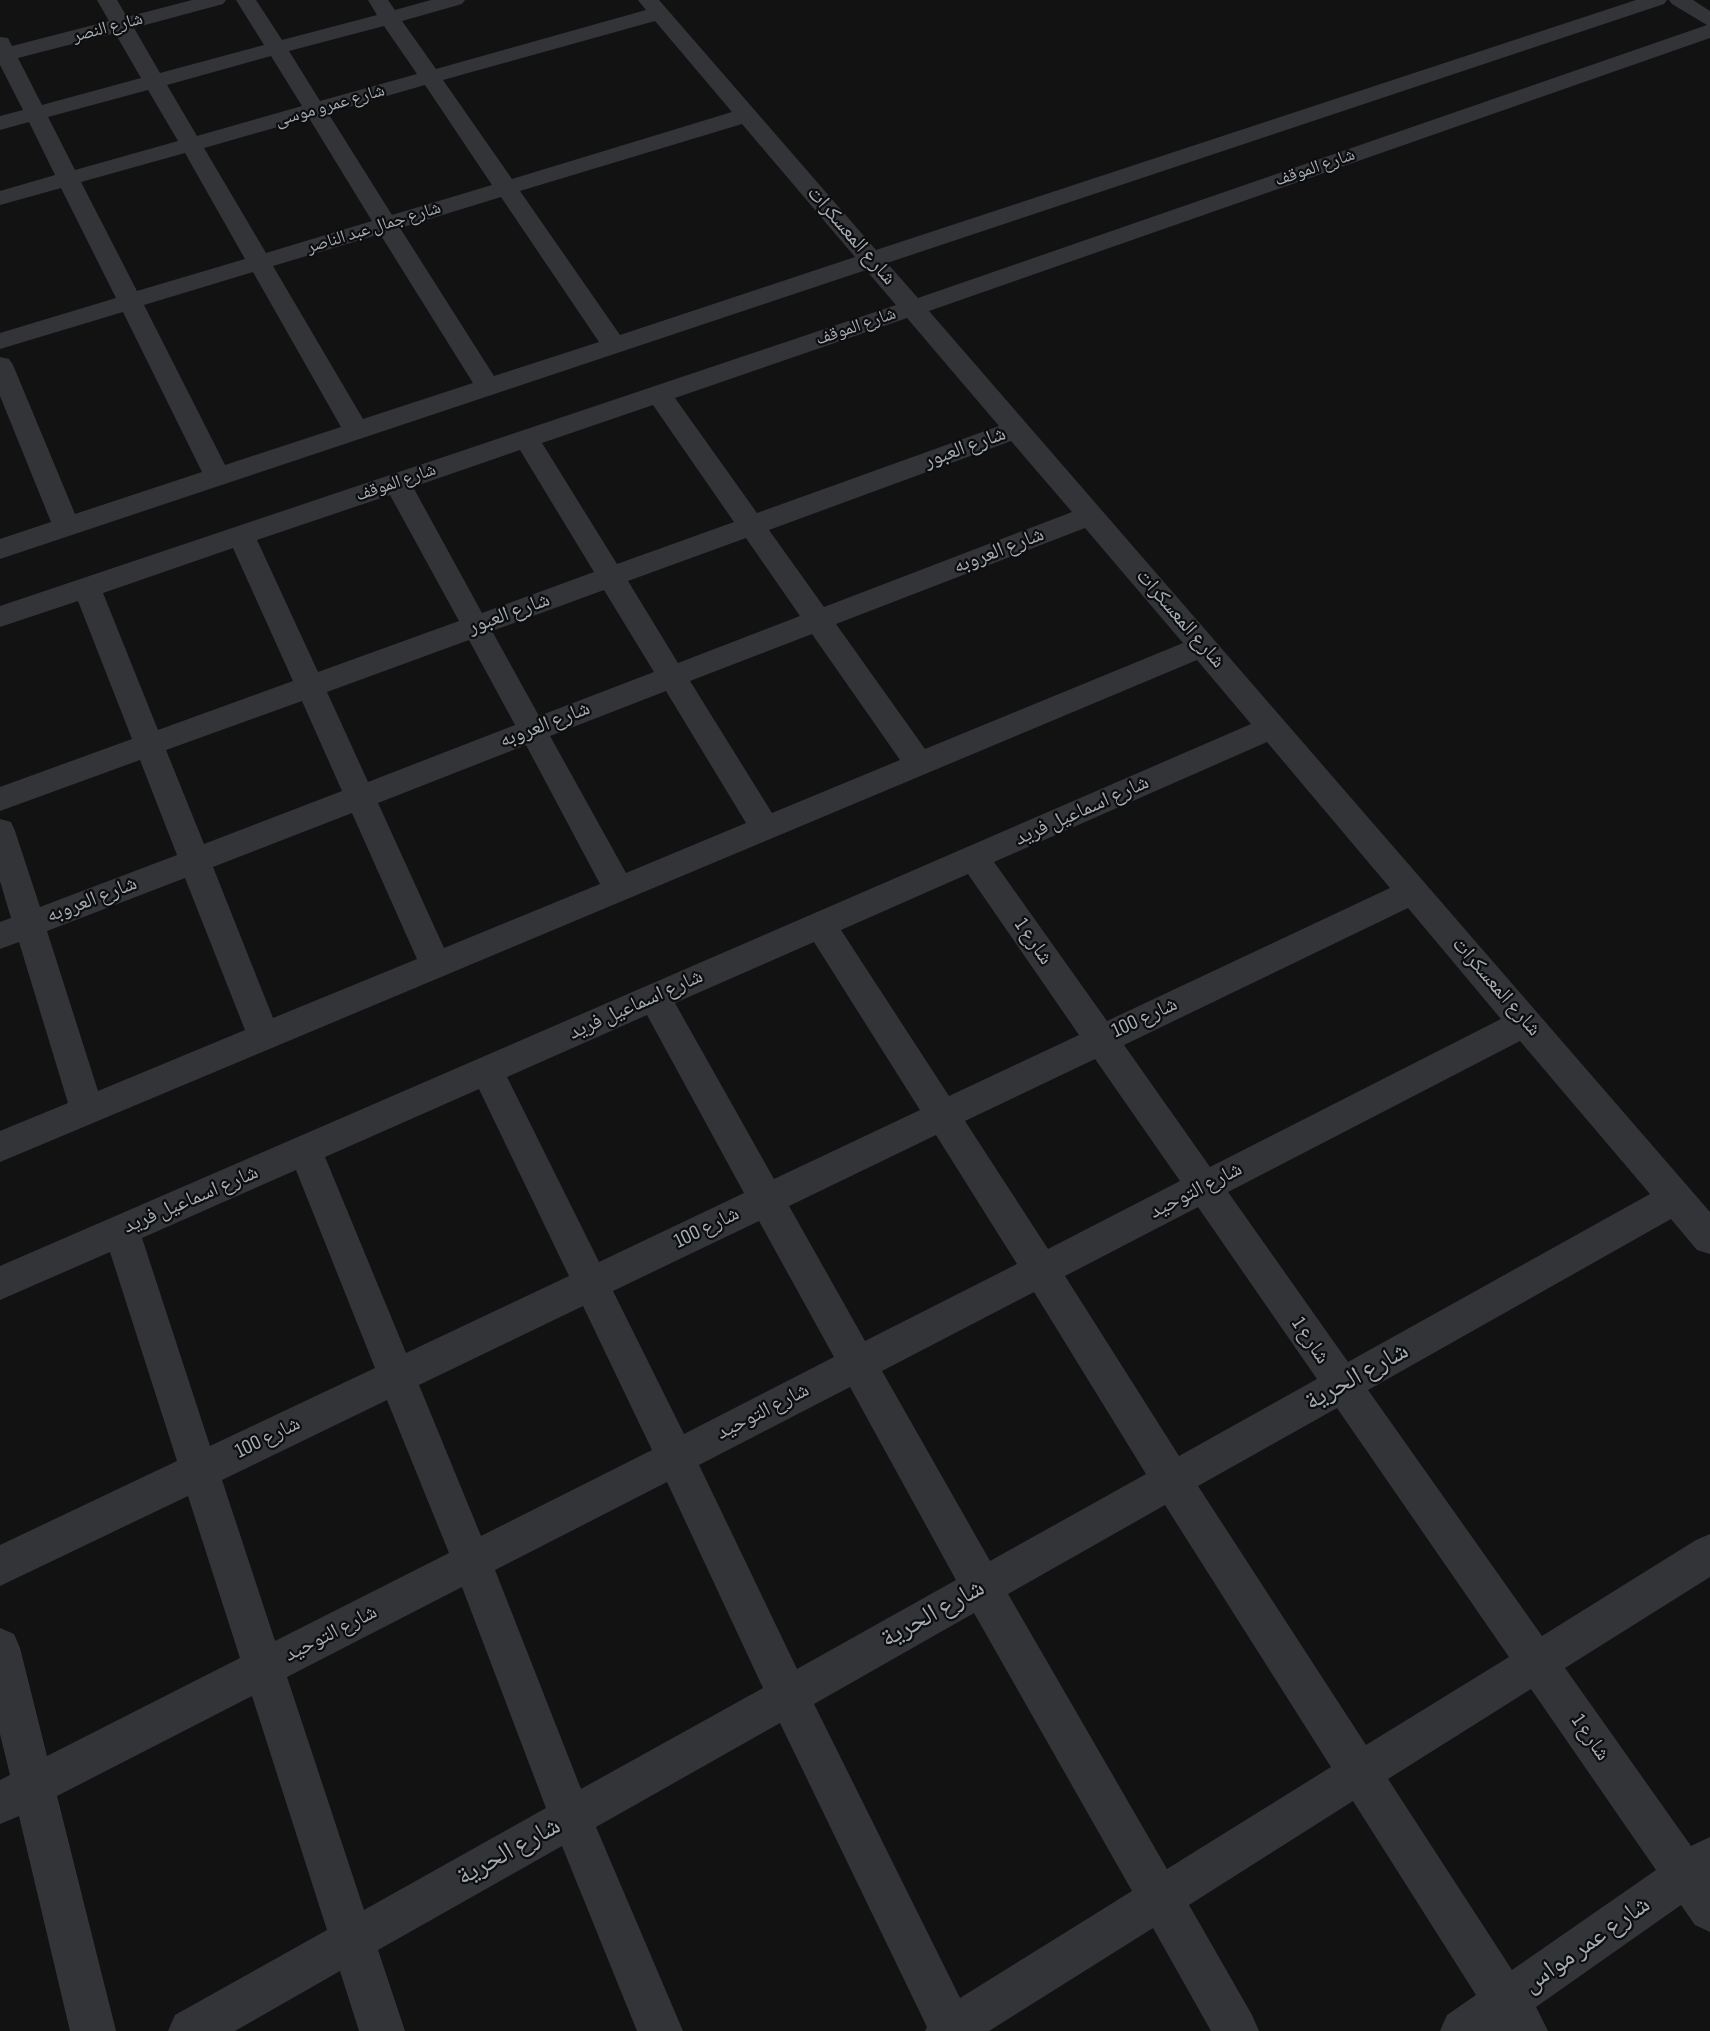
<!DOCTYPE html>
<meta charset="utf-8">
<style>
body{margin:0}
canvas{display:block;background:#121213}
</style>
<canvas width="1710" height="2031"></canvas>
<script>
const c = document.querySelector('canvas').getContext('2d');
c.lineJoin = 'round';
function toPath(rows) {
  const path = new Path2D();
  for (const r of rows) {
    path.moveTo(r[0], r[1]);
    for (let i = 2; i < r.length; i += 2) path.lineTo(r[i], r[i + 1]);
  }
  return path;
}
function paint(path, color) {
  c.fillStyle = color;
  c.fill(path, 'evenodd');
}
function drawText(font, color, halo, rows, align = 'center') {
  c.font = font + ' "Sofia Sans Condensed","Noto Naskh Arabic",sans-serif';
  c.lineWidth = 4.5;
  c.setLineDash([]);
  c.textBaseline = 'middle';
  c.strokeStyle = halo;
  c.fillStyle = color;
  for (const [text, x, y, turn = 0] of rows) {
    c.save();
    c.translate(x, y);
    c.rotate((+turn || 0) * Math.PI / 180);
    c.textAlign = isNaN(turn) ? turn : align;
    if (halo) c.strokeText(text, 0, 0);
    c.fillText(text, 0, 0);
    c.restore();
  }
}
paint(toPath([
 [97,0,117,0,127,17,192,0,226,0,223,4,134,28,160,73,264,45,236,0,256,0,282,40,377,15,368,0,388,0,395,10,431,0,465,0,462,4,402,21,436,69,646,10,638,0,659,0,876,250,1636,0,1667,0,1664,4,887,263,918,298,1707,25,1672,4,1669,0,1693,0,1710,11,1710,38,929,311,1710,1212,1710,1254,1697,1250,1671,1219,1368,1390,1542,1636,1696,1540,1710,1534,1710,1577,1565,1668,1691,1846,1710,1837,1710,1932,1695,1925,1681,1905,1536,2007,1548,2031,1440,2031,1447,2015,1476,1995,1353,1801,1189,1905,1252,2015,1259,2031,1211,2031,1153,1928,989,2031,925,2031,927,2027,780,1723,596,1827,683,2031,637,2031,562,1846,378,1950,405,2031,359,2031,340,1971,235,2031,168,2031,175,2015,327,1930,252,1696,57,1796,116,2031,70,2031,19,1816,0,1824,0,1780,10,1775,0,1734,0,1628,14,1634,20,1648,47,1756,240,1658,188,1496,0,1586,0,1545,177,1461,110,1252,0,1300,0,1266,1251,724,1197,660,0,1162,0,1131,68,1103,19,942,0,949,0,922,11,918,0,881,0,819,11,822,15,831,40,907,177,855,140,760,0,811,0,787,132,739,78,601,0,627,0,606,896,305,866,270,0,559,0,539,51,522,0,396,0,357,9,359,13,365,75,514,202,472,123,312,0,349,0,333,116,298,61,188,0,205,0,191,55,175,29,122,0,130,0,116,23,110,0,65,0,37,8,38,12,46,109,21,97,0],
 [655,21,732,112,512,179,443,80,655,21],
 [384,26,417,74,320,101,289,51,384,26],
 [115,33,141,78,42,105,18,58,115,33],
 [271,56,302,106,197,136,167,85,271,56],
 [425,85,492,185,392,215,328,113,425,85],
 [148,90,178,141,75,170,48,117,148,90],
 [309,118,372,221,266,253,204,148,309,118],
 [742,124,855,257,620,335,520,191,742,124],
 [185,153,245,259,137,291,81,182,185,153],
 [501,197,599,342,494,376,400,228,501,197],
 [380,234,473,383,363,419,273,266,380,234],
 [253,272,341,427,225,465,144,305,253,272],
 [907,318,999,426,757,513,675,398,907,318],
 [653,405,734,522,617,564,542,443,653,405],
 [1011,441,1072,512,824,607,769,530,1011,441],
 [520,450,594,572,482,613,413,487,520,450],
 [390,495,459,621,318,672,257,540,390,495],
 [1085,528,1183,643,925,749,836,624,1085,528],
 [746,538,800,616,678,663,628,581,746,538],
 [233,548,293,681,158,730,103,593,233,548],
 [604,590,654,672,539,716,492,631,604,590],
 [812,634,900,760,772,813,690,681,812,634],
 [469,640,515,725,368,782,327,692,469,640],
 [666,691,746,823,626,873,550,736,666,691],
 [302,701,342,791,204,844,166,750,302,701],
 [1267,742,1390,888,1107,1021,994,862,1267,742],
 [526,745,600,884,444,948,378,803,526,745],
 [352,813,417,959,273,1018,213,867,352,813],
 [968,874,1079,1035,949,1096,841,930,968,874],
 [185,878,245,1030,98,1091,47,931,185,878],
 [1408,908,1501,1019,1210,1167,1124,1045,1408,908],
 [814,942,920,1110,774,1179,675,1003,814,942],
 [647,1015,744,1193,599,1262,507,1077,647,1015],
 [1520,1041,1650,1194,1348,1362,1228,1192,1520,1041],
 [1095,1059,1180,1181,1048,1249,965,1121,1095,1059],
 [479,1089,569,1276,406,1353,325,1157,479,1089],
 [936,1135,1017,1264,865,1341,789,1206,936,1135],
 [296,1170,375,1368,210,1446,142,1238,296,1170],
 [1198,1207,1317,1379,1179,1456,1065,1276,1198,1207],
 [759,1221,834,1357,684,1434,613,1291,759,1221],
 [1034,1292,1146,1474,990,1561,882,1371,1034,1292],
 [583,1306,652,1450,481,1536,419,1385,583,1306],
 [850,1387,956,1580,797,1669,699,1465,850,1387],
 [387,1400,449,1553,275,1641,222,1480,387,1400],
 [1337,1408,1509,1657,1366,1745,1198,1486,1337,1408],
 [667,1482,763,1688,581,1789,495,1570,667,1482],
 [1165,1505,1331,1767,1167,1869,1008,1594,1165,1505],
 [462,1587,546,1808,364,1910,287,1677,462,1587],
 [974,1613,1132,1891,960,1998,814,1704,974,1613],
 [1531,1689,1656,1870,1512,1970,1388,1779,1531,1689]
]), '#333438');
drawText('18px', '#a3abb4', '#0d0d0e', [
 ["شارع النصر",108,28,-15],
 ["شارع عمرو موسى",330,106,-16],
 ["شارع الموقف",1315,168,-19],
 ["شارع جمال عبد الناصر",374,228,-17],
 ["شارع الموقف",856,327,-19],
 ["شارع الموقف",396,483,-19]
]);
drawText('21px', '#a3abb4', '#0d0d0e', [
 ["شارع المعسكرات",851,236,49],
 ["شارع العبور",965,448,-20],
 ["شارع العروبه",999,551,-21],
 ["شارع العبور",509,614,-20],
 ["شارع المعسكرات",1180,619,49],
 ["شارع العروبه",545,725,-21],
 ["شارع اسماعيل فريد",1082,811,-24],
 ["شارع العروبه",92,900,-21],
 ["شارع 1",1033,942,55],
 ["شارع المعسكرات",1496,987,49],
 ["شارع اسماعيل فريد",636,1005,-24],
 ["شارع 100",1145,1018,-25],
 ["شارع التوحيد",1196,1191,-27],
 ["شارع اسماعيل فريد",191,1200,-23],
 ["شارع 100",707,1228,-26],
 ["شارع 1",1310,1341,56],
 ["شارع التوحيد",763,1412,-27],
 ["شارع 100",268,1438,-26],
 ["شارع التوحيد",331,1634,-27],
 ["شارع 1",1590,1738,55]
]);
drawText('26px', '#a3abb4', '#0d0d0e', [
 ["شارع الحرية",1357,1377,-29],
 ["شارع الحرية",933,1614,-29],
 ["شارع الحرية",509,1852,-29],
 ["شارع عمر مواس",1587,1945,-35]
]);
</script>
